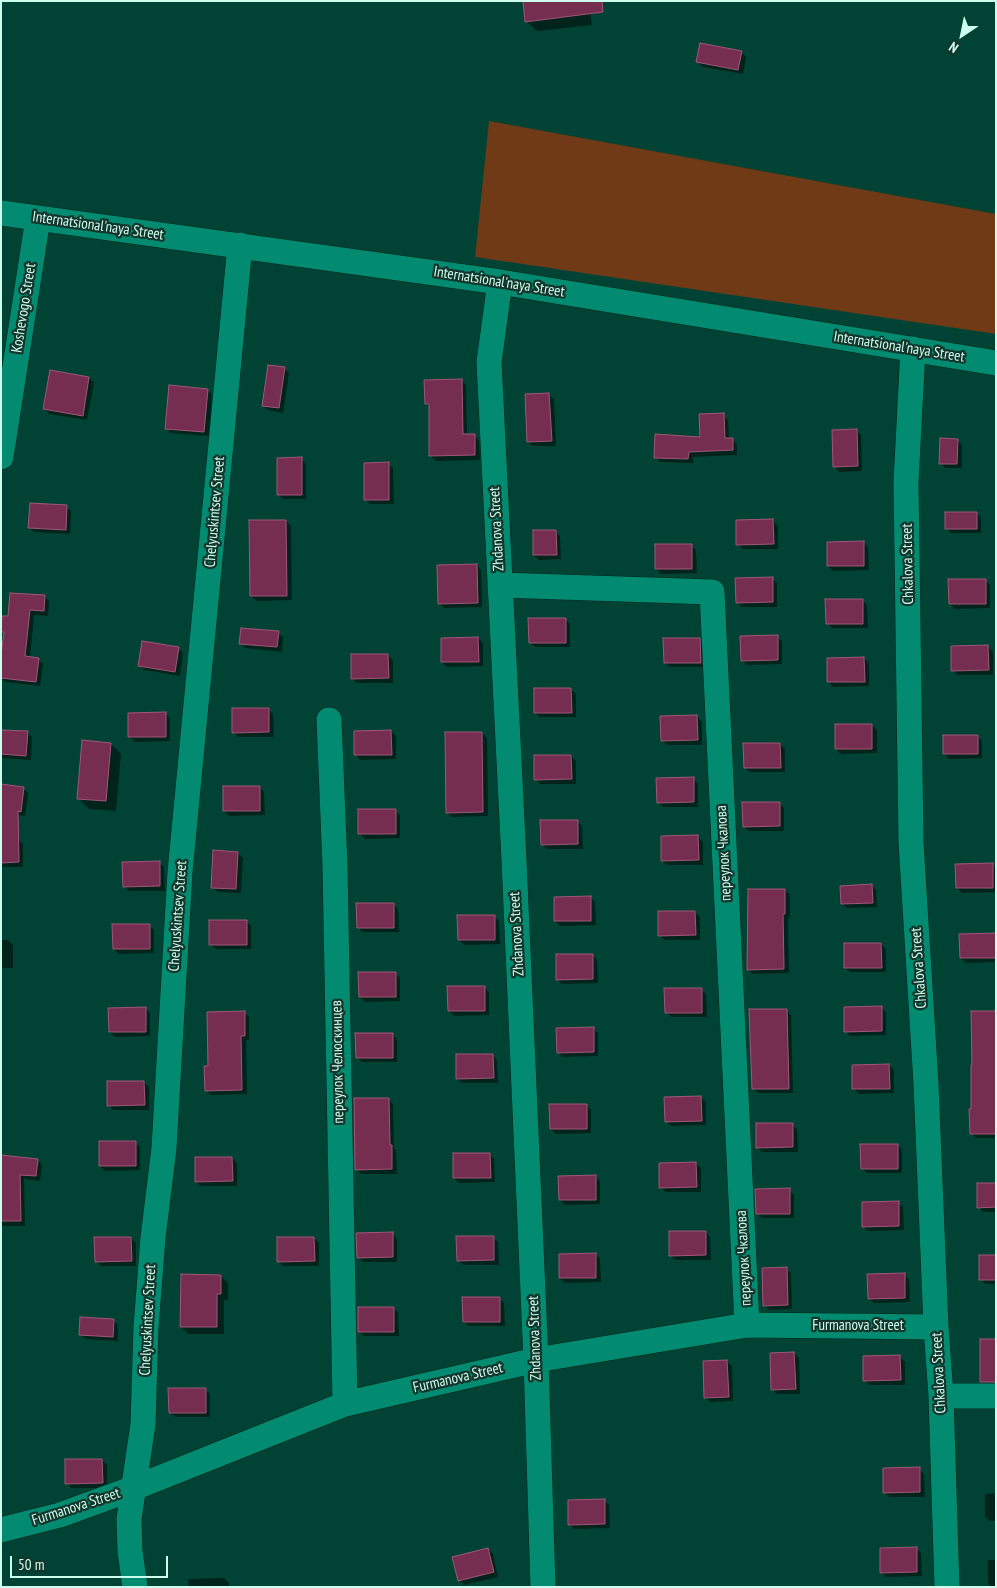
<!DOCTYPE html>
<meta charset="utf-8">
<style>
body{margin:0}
#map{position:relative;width:997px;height:1588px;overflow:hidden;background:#004334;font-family:"PT Sans Narrow",sans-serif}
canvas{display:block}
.frame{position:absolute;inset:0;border:2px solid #cdfeed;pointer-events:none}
.north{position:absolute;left:937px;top:10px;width:50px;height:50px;-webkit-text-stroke:4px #13352b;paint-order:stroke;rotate:214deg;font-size:14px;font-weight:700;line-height:20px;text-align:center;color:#cdfeed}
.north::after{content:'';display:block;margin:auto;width:18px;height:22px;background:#cdfeed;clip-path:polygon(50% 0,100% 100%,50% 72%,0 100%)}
.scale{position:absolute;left:10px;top:1556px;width:158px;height:22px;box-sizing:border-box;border:2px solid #cdfeed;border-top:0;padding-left:6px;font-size:15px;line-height:18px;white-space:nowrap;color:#cdfeed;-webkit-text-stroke:4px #13352b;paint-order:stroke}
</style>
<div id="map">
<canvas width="997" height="1588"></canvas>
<div class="frame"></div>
<div class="north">N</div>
<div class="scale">50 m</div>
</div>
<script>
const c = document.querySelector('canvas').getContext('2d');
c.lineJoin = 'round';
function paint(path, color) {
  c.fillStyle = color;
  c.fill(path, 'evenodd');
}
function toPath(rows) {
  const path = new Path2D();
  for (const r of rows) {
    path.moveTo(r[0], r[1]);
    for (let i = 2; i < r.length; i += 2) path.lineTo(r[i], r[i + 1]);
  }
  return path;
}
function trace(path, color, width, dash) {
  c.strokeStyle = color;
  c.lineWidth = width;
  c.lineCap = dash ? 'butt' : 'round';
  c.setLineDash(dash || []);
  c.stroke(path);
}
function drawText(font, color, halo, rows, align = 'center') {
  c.font = font + ' "PT Sans Narrow",sans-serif';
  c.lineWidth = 4.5;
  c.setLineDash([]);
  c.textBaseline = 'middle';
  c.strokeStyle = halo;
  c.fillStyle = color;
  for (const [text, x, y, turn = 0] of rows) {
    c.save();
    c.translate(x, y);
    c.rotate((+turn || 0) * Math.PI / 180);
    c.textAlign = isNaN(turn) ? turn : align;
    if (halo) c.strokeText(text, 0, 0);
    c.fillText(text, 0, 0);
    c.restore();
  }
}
paint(toPath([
 [489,121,996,214,996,334,475,257]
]), '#6f3a15');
paint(toPath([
 [589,1,592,25,537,31,526,21],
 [741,52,746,57,743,74,703,67,698,62],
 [284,368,289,373,283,413,268,410,263,406],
 [89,378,94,383,87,420,49,414,45,409],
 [461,380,466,385,467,435,474,435,479,440,480,460,436,461,431,456,430,408,426,404],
 [207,390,212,395,209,436,171,433,166,428],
 [549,395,554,399,556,446,533,446,528,442],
 [723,415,728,420,729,439,732,439,737,444,737,455,693,457,693,463,660,462,655,457,701,438],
 [856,430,861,435,862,471,839,472,835,467],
 [957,440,962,445,962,468,945,468,940,463],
 [301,459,306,464,306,499,283,499,278,494],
 [388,464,393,468,394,504,370,504,366,500],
 [66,507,71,511,70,534,34,532,29,527],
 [977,513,981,518,981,533,951,533,947,528],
 [286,521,291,526,292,600,256,601,251,596],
 [773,521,778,526,778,549,743,549,738,544],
 [555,531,560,536,561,559,539,560,534,555],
 [863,542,868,547,869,570,833,571,828,566],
 [691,545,696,550,697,573,661,574,656,569],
 [476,565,481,570,482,607,444,608,439,603],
 [772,578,777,583,777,607,742,607,737,602],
 [985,580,990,585,990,608,955,609,950,604],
 [44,596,49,601,48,616,34,615,30,658,38,659,43,664,40,686,5,682,1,678,1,665,5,634,2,631,9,618],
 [862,600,867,605,868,628,832,628,827,623],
 [565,619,570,624,570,647,535,647,530,643],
 [278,633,283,637,282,652,245,648,241,643],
 [777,637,782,641,782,664,747,665,742,660],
 [478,638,483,643,483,666,447,667,442,662],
 [699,639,704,644,705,667,670,667,665,663],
 [988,647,993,652,993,675,957,675,953,670],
 [179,649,183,653,180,676,144,670,140,665],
 [388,655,393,660,393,683,357,683,352,679],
 [864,658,869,663,869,686,833,687,829,682],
 [571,689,576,694,576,717,540,717,535,712],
 [268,709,273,714,274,737,238,737,233,732],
 [165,713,170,718,170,741,135,742,130,737],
 [697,717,702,722,702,745,667,745,662,740],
 [872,725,877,730,877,753,841,754,836,749],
 [1,731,27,732,32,737,31,760,1,758],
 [391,731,396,736,396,759,360,760,356,755],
 [482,733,487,738,488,816,452,817,447,812],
 [977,736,982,741,982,758,949,759,944,754],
 [111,744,121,754,116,811,89,809,78,798],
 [780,744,785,749,785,772,750,772,745,768],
 [571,756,576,761,576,784,540,784,536,779],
 [693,779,698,784,698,807,663,807,658,802],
 [260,787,264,792,265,815,229,816,224,811],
 [23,788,28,793,25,816,1,813],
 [779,803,784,808,784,831,749,831,744,827],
 [395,810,400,815,400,838,365,839,360,834],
 [577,821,582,826,583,849,547,849,542,844],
 [698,837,703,842,703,865,667,865,662,860],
 [1,839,18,839,23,844,23,867,1,867],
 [238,853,243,858,241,893,218,892,213,887],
 [159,862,164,867,165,891,129,891,124,886],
 [992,864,996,868,996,892,962,893,957,888],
 [872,886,876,890,877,907,847,908,842,904],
 [785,890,790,895,790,918,788,918,789,973,753,974,748,969],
 [590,897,595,902,596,925,560,926,555,921],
 [393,904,398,909,399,932,363,932,358,928],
 [695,912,700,917,700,940,664,940,660,935],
 [494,916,499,921,500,944,464,945,459,940],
 [246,921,251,926,251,949,216,949,211,945],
 [149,925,154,930,154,953,119,954,114,949],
 [996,934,996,962,966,963,961,958],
 [1,940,8,940,13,945,13,968,1,968],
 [881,944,886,949,886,972,850,972,845,968],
 [593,955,597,960,598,983,562,984,557,979],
 [395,973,400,978,400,1001,365,1002,360,997],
 [484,987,489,992,489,1015,454,1016,449,1011],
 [701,989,706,994,707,1017,671,1017,666,1012],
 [881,1007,886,1012,886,1035,850,1036,846,1031],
 [145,1008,150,1013,150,1036,115,1037,110,1032],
 [786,1010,791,1015,793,1093,758,1093,753,1088],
 [244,1012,249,1017,249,1040,246,1040,247,1094,211,1095,206,1090,209,1067],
 [996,1012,996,1138,976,1138,971,1133],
 [593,1029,598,1033,598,1056,563,1057,558,1052],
 [392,1034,397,1039,397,1062,362,1062,357,1058],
 [493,1055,497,1060,498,1083,462,1083,457,1079],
 [889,1065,894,1070,894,1093,859,1094,854,1089],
 [144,1082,149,1087,149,1110,113,1110,109,1105],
 [701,1098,706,1102,706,1125,671,1126,666,1121],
 [388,1099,393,1104,394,1148,396,1151,397,1174,361,1174,356,1169],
 [586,1105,591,1110,591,1133,556,1134,551,1129],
 [792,1124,797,1129,798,1152,762,1152,757,1147],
 [135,1142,140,1147,140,1170,105,1171,100,1166],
 [897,1145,902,1150,902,1173,867,1173,862,1169],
 [490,1154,494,1159,495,1182,459,1183,454,1178],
 [232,1158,237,1163,237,1186,201,1186,196,1182],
 [37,1160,42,1165,40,1181,24,1179,25,1226,1,1226,1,1167],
 [696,1163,701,1168,701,1192,665,1192,661,1187],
 [595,1176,600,1181,600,1204,565,1205,560,1200],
 [996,1184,996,1212,983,1212,979,1207],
 [789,1190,794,1195,794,1218,762,1218,757,1213],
 [898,1203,903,1207,904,1230,868,1231,863,1226],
 [706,1232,710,1237,711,1260,675,1260,670,1255],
 [392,1234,397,1239,397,1262,363,1262,358,1257],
 [493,1237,498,1242,499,1265,463,1265,458,1260],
 [131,1238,136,1243,136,1266,101,1266,96,1261],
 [314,1238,319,1243,319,1266,283,1266,279,1261],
 [596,1254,600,1259,601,1282,565,1283,560,1278],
 [996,1256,996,1284,985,1284,981,1279],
 [786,1269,791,1273,792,1309,769,1310,764,1305],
 [904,1275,909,1279,910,1302,874,1303,869,1298],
 [221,1276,228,1283,228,1300,224,1300,224,1334,188,1334,181,1327],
 [499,1298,504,1303,505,1326,469,1326,464,1322],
 [394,1308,398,1313,399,1336,364,1336,359,1332],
 [114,1321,118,1325,118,1341,85,1339,80,1334],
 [794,1353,799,1358,800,1394,777,1394,772,1389],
 [900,1357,905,1362,905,1385,869,1385,865,1380],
 [727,1361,732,1366,733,1401,710,1402,705,1397],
 [205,1389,210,1394,210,1417,175,1417,170,1413],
 [102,1460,107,1465,107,1488,71,1488,67,1483],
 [919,1469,924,1474,925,1497,889,1497,884,1492],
 [996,1493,996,1521,990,1521,985,1517,985,1494],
 [604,1501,609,1505,610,1528,574,1529,569,1524],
 [916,1548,921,1553,922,1576,886,1577,881,1572],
 [488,1549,493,1554,498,1577,464,1585,459,1580],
 [988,1560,996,1560,996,1587,991,1587,988,1583],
 [224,1578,229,1583,229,1587,189,1587,188,1579]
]), '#0007');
const building = toPath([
 [523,1,602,1,603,12,525,22,523,1],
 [700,43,742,51,738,70,696,62,700,43],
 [268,365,285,367,279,408,262,406,268,365],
 [50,370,89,377,83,416,43,409,50,370],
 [462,379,463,434,475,434,475,455,429,456,429,404,425,404,424,380,462,379],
 [169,385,208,389,204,432,165,429,169,385],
 [549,393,552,441,527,442,525,394,549,393],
 [724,413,725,438,733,438,733,450,689,452,688,459,654,458,655,434,700,437,699,414,724,413],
 [857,429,858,466,833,467,832,430,857,429],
 [940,438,958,439,957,464,939,464,940,438],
 [302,457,302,495,277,495,277,458,302,457],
 [389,462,389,500,364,500,364,463,389,462],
 [30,503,67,505,66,530,28,528,30,503],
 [945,512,977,512,977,529,945,529,945,512],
 [773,519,774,544,736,545,736,520,773,519],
 [249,520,286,520,287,596,250,596,249,520],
 [533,530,556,530,557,555,533,555,533,530],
 [864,541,864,566,827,566,827,542,864,541],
 [655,544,692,544,692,569,655,569,655,544],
 [477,564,478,603,438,604,437,565,477,564],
 [773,577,773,602,736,603,735,578,773,577],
 [948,579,986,579,986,604,949,604,948,579],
 [10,593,45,595,44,611,30,610,25,656,39,658,36,682,1,678,1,655,4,632,1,632,2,616,8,616,10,593],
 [825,599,863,599,863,624,826,624,825,599],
 [528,618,566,618,566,643,529,643,528,618],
 [241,628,279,631,277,647,239,644,241,628],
 [778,635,778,660,741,661,740,636,778,635],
 [478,637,479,662,441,662,441,638,478,637],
 [663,638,700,638,701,663,664,663,663,638],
 [142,641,179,647,175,672,138,666,142,641],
 [988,645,989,670,951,671,951,646,988,645],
 [351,654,388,654,389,678,351,679,351,654],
 [864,657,865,682,827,682,827,658,864,657],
 [534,688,571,688,572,713,534,713,534,688],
 [232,708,269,708,269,732,232,733,232,708],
 [166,712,166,737,128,737,128,713,166,712],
 [697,715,698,740,661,741,660,716,697,715],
 [835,724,872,724,872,749,835,749,835,724],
 [1,730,28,731,26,756,1,754,1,730],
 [391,730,392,755,354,755,354,731,391,730],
 [445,732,482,732,483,812,446,813,445,732],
 [943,735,978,735,978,754,943,754,943,735],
 [82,740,111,743,106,801,77,799,82,740],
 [743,743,780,743,781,768,744,768,743,743],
 [534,755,571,755,572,779,534,780,534,755],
 [694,777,694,802,657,803,656,778,694,777],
 [1,784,24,787,21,812,18,811,19,862,1,863,1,784],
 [223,786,260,786,260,811,223,811,223,786],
 [742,802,780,802,780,826,743,827,742,802],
 [358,809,396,809,396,834,358,834,358,809],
 [540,820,578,820,578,844,541,845,540,820],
 [698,835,699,860,661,861,661,836,698,835],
 [213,850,238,852,236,889,211,888,213,850],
 [160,861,160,886,123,887,122,862,160,861],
 [993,863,993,888,956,888,955,864,993,863],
 [872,884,873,903,841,904,840,886,872,884],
 [748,889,785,889,785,914,783,914,784,969,747,970,748,889],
 [591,896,591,921,554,921,554,897,591,896],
 [356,903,394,903,394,928,357,928,356,903],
 [658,911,695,911,696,935,658,936,658,911],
 [457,915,495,915,495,940,458,940,457,915],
 [209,920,247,920,247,945,209,945,209,920],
 [112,924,150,924,150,949,113,949,112,924],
 [996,933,996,958,960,958,959,934,996,933],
 [844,943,881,943,882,968,844,968,844,943],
 [556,954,593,954,593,979,556,980,556,954],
 [358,972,396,972,396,997,359,997,358,972],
 [447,986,485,986,485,1011,448,1011,447,986],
 [664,988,702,988,702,1013,665,1013,664,988],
 [882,1006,882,1031,844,1032,844,1007,882,1006],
 [146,1007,146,1032,109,1032,108,1008,146,1007],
 [749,1009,787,1009,789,1089,752,1089,749,1009],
 [245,1011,245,1036,241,1036,242,1090,205,1091,204,1066,208,1066,207,1012,245,1011],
 [971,1011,996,1011,996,1134,970,1134,969,1109,971,1109,971,1065,972,1065,971,1011],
 [594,1027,594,1052,557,1053,556,1028,594,1027],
 [355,1033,393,1033,393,1058,356,1058,355,1033],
 [456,1054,493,1054,494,1078,456,1079,456,1054],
 [889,1064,890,1089,852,1089,852,1065,889,1064],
 [107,1081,144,1081,145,1105,107,1106,107,1081],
 [701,1096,702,1121,665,1122,664,1097,701,1096],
 [354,1098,389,1098,390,1145,392,1145,392,1169,355,1170,354,1098],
 [549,1104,587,1104,587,1129,550,1129,549,1104],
 [756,1123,793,1123,793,1147,756,1148,756,1123],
 [99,1141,136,1141,136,1166,99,1166,99,1141],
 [860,1144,898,1144,898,1169,861,1169,860,1144],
 [453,1153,490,1153,491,1178,453,1178,453,1153],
 [1,1155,38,1159,36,1176,20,1175,21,1221,1,1221,1,1155],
 [195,1157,232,1157,233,1181,195,1182,195,1157],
 [696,1162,697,1187,659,1188,659,1163,696,1162],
 [596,1175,596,1200,559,1200,558,1176,596,1175],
 [977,1183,996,1183,996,1207,977,1208,977,1183],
 [790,1188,790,1214,756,1214,755,1189,790,1188],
 [899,1201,899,1226,862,1227,862,1202,899,1201],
 [669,1231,706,1231,706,1255,669,1256,669,1231],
 [393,1232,393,1257,357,1258,356,1233,393,1232],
 [456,1236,494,1236,494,1260,457,1261,456,1236],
 [94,1237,131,1237,132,1261,95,1262,94,1237],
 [277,1237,314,1237,315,1261,277,1262,277,1237],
 [596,1253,596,1278,559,1278,559,1254,596,1253],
 [979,1255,996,1255,996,1280,979,1280,979,1255],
 [787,1267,788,1305,763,1306,762,1268,787,1267],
 [905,1273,905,1298,868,1299,867,1274,905,1273],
 [181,1274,221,1275,221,1294,217,1294,217,1327,180,1327,181,1274],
 [462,1297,500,1297,500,1322,463,1322,462,1297],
 [358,1307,394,1307,394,1332,358,1332,358,1307],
 [80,1317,114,1319,113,1337,79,1335,80,1317],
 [980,1339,996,1339,996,1382,980,1382,980,1339],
 [794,1352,796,1389,771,1390,770,1353,794,1352],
 [900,1355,901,1380,863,1381,863,1356,900,1355],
 [727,1360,729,1397,704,1398,703,1361,727,1360],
 [168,1388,206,1388,206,1413,169,1413,168,1388],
 [65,1459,102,1459,103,1483,65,1484,65,1459],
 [920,1467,920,1492,883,1493,883,1468,920,1467],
 [605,1499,605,1524,568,1525,568,1500,605,1499],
 [917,1547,917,1572,880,1573,880,1548,917,1547],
 [488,1548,494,1572,458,1581,452,1557,488,1548]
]);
paint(building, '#752d50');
trace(building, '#a25679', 1);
const minor = toPath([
 [1,213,500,282,996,363],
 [500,282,489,362,514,860,536,1360,543,1587],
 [913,349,906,482,911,842,926,1084,936,1327,941,1396,947,1587],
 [1,457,38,218],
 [500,585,712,592,747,1325],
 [329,720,335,866,345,1404],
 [941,1396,996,1396],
 [1,1530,60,1515,134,1488,345,1404,536,1360,747,1325,936,1327],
 [135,1587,130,1551,129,1519,143,1424,146,1327,153,1238,164,1148,180,872,240,245]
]);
trace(minor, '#02261d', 26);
trace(minor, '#028b70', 25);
drawText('15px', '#cdfeed', '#13352b', [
 ["Internatsional'naya Street",98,226,8],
 ["Internatsional'naya Street",499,282,9],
 ["Koshevogo Street",24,308,-81],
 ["Internatsional'naya Street",899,347,9],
 ["Chelyuskintsev Street",215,512,-85],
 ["Zhdanova Street",497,529,-93],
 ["Chkalova Street",908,564,-91],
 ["переулок Чкалова",724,853,-93],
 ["Chelyuskintsev Street",178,916,-86],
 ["Zhdanova Street",517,934,-93],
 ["Chkalova Street",919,968,-94],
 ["переулок Челюскинцев",338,1062,-91],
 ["переулок Чкалова",744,1258,-93],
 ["Chelyuskintsev Street",148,1320,-87],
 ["Furmanova Street",858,1326],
 ["Zhdanova Street",535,1338,-92],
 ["Chkalova Street",939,1373,-93],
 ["Furmanova Street",458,1378,-13],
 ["Furmanova Street",76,1507,-18]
]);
</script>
